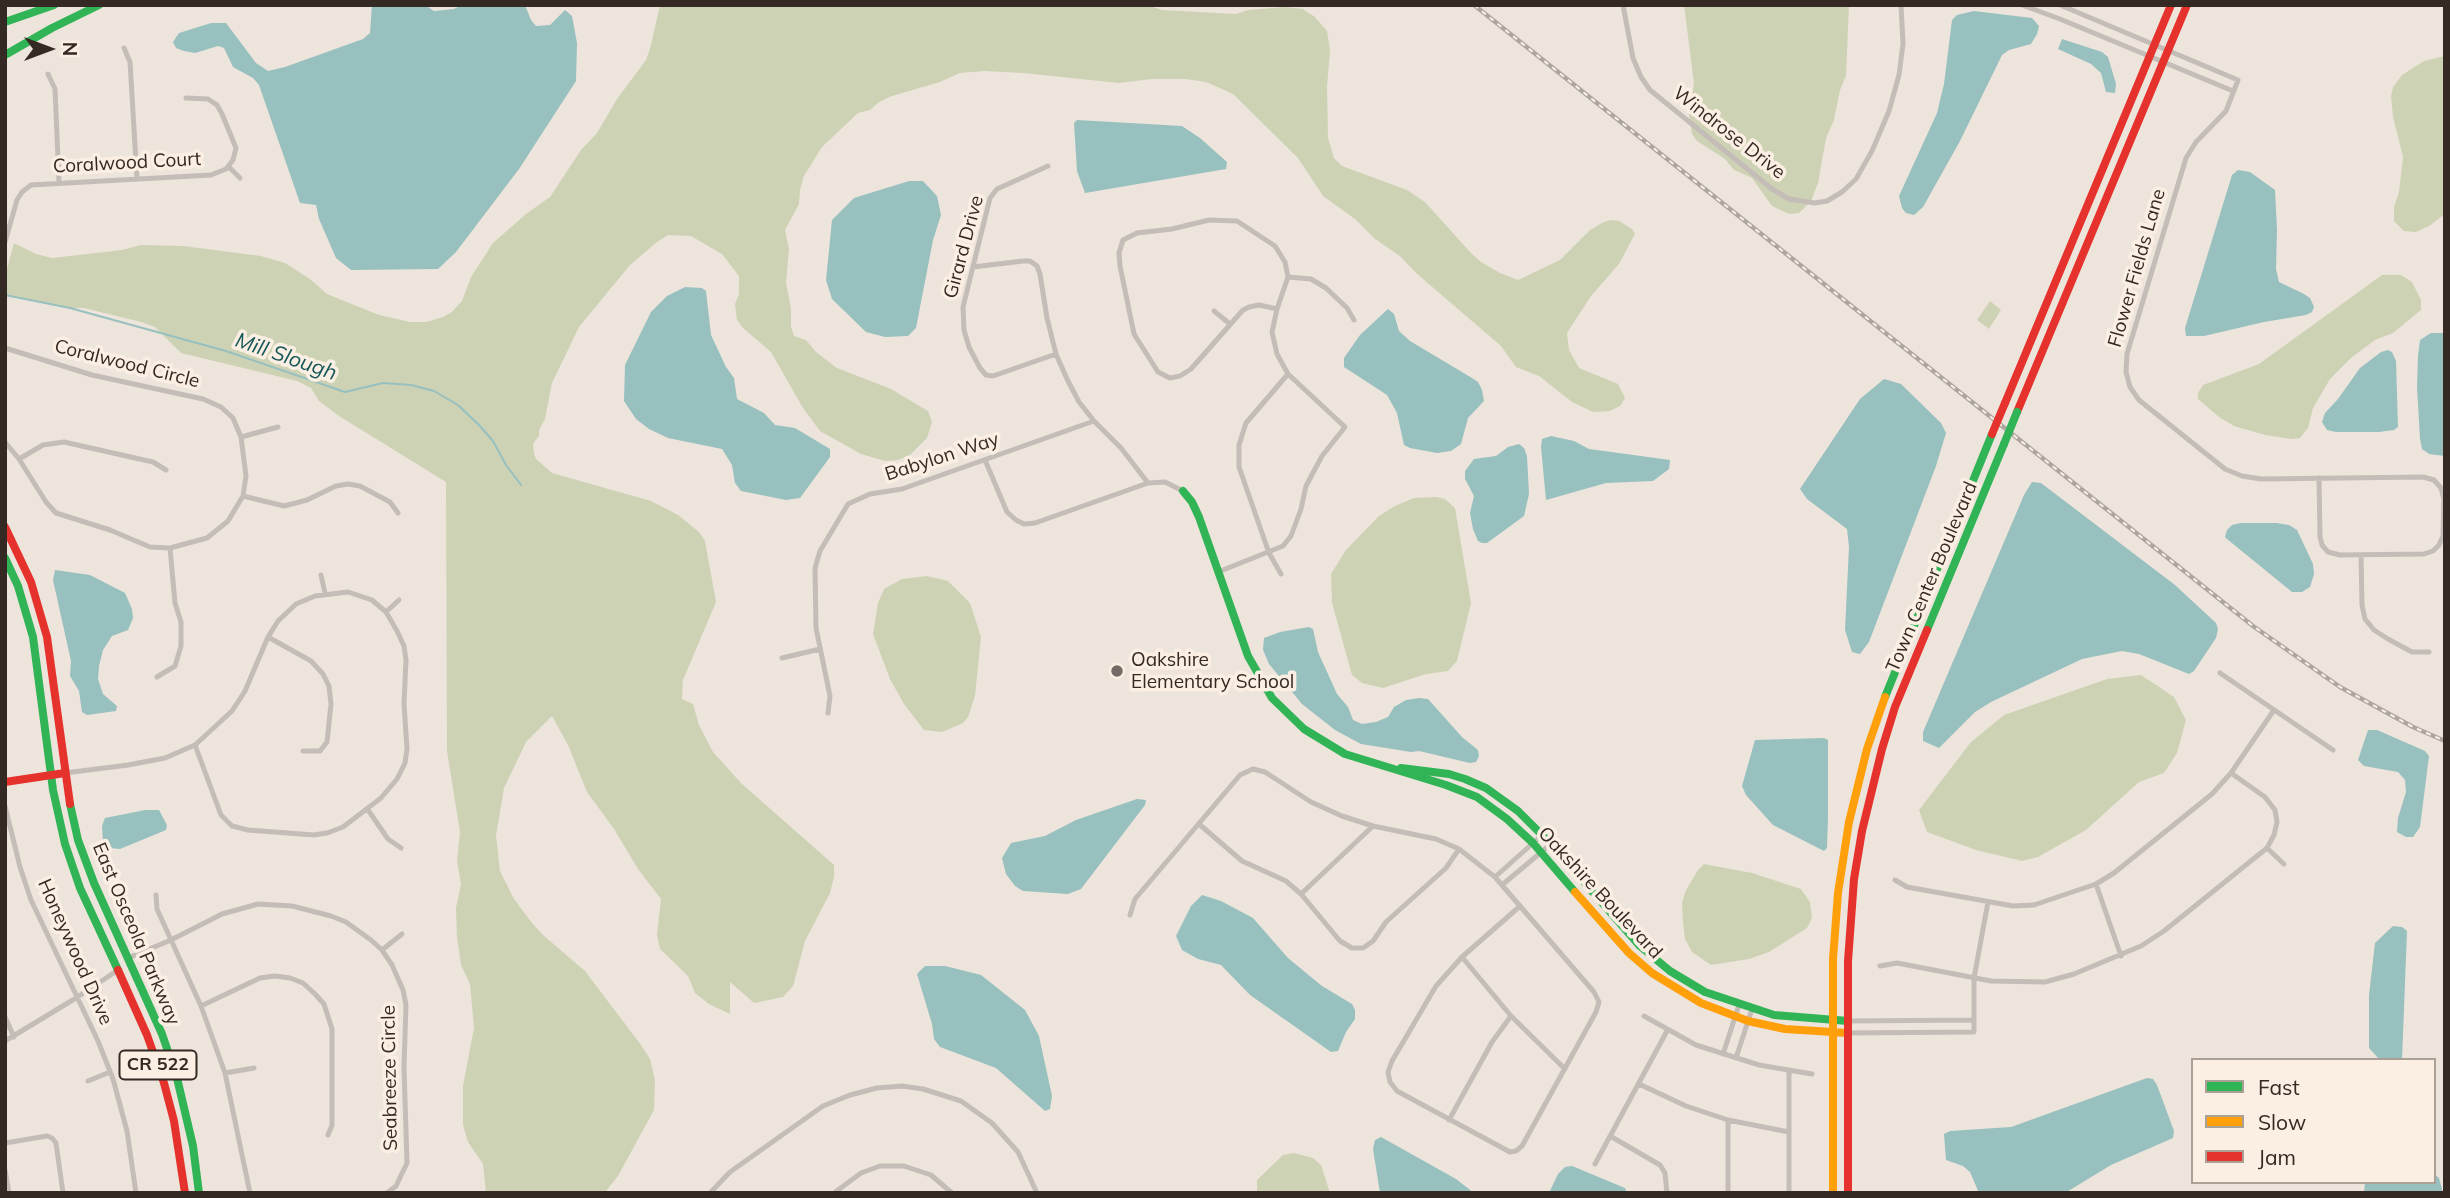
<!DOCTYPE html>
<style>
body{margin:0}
#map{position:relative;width:2450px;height:1198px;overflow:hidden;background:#ede4dc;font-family:Mulish,sans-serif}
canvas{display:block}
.frame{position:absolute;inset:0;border:7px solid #352924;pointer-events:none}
.legend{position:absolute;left:2191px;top:1058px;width:245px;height:126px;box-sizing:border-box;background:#faefe2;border:2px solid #aba096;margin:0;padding:9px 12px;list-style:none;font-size:21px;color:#352924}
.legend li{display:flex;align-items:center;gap:14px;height:35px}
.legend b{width:35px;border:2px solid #aba096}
.north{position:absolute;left:14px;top:14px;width:70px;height:70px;-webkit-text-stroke:5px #faefe2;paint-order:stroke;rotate:90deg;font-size:19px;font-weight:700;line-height:28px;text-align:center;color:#352924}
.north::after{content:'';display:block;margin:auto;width:24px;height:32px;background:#352924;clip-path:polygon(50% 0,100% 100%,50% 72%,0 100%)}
</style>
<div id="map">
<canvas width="2450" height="1198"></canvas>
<div class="frame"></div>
<ul class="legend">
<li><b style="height:9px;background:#30b455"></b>Fast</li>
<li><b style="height:9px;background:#ff9f0a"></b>Slow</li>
<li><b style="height:9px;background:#e5322d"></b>Jam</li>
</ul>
<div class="north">N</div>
</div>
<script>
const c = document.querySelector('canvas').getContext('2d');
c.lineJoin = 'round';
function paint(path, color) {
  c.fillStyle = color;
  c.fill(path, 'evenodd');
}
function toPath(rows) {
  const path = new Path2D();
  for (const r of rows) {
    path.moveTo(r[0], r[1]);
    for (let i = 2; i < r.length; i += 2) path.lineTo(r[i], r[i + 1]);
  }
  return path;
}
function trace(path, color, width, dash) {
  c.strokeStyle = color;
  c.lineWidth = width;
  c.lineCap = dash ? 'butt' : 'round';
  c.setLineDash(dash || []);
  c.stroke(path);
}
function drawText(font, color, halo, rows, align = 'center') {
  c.font = font + ' Mulish,sans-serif';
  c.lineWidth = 7;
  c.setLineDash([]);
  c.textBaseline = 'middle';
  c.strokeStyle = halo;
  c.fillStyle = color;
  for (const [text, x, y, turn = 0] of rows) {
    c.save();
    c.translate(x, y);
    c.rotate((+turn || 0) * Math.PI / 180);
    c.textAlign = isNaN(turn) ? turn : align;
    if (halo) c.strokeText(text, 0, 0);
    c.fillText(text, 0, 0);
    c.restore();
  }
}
paint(toPath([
 [660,5,1147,5,1162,10,1236,14,1248,10,1285,7,1303,9,1315,17,1327,31,1330,50,1327,87,1328,138,1334,158,1342,166,1407,190,1425,202,1471,253,1481,262,1500,273,1518,280,1560,260,1590,230,1602,223,1610,220,1619,221,1632,229,1635,234,1619,264,1591,296,1567,333,1569,350,1579,368,1618,384,1625,398,1620,406,1610,411,1593,412,1572,402,1539,376,1516,367,1501,346,1416,273,1400,256,1375,239,1355,219,1323,196,1298,158,1233,94,1206,82,1186,79,1152,79,1119,83,1023,73,984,71,960,73,940,82,892,96,879,102,870,110,858,113,822,147,804,176,800,190,799,204,785,230,789,249,786,283,791,308,791,327,794,336,806,340,816,352,837,368,891,389,928,411,932,422,927,438,910,455,898,460,885,461,861,454,820,431,803,408,771,352,743,328,737,320,735,304,739,294,739,276,722,254,691,236,668,235,657,242,630,265,579,327,552,383,545,419,539,430,539,436,533,444,534,453,536,459,552,473,651,501,678,515,699,532,705,541,716,602,683,680,682,699,693,704,699,725,713,752,741,783,834,865,834,877,830,893,805,941,793,986,783,997,754,1003,730,982,730,1014,709,1004,695,993,688,976,660,949,657,935,661,899,638,869,614,829,587,792,568,745,552,716,526,742,504,788,496,835,500,871,514,899,532,923,543,935,585,971,641,1045,650,1059,655,1080,654,1110,618,1176,606,1191,599,1193,486,1193,483,1164,468,1142,463,1125,463,1086,474,1028,470,984,461,965,457,937,456,908,461,884,457,861,460,832,447,751,446,482,339,416,319,401,311,388,297,381,181,353,155,327,141,322,84,308,70,308,5,295,5,276,14,243,36,254,52,258,122,250,141,245,183,246,261,256,285,263,310,279,327,294,379,315,410,322,426,322,443,317,452,312,462,301,471,277,493,243,526,214,550,197,581,150,597,133,617,99,646,60,651,45],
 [1684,5,1849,5,1846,76,1840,90,1834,120,1826,138,1818,183,1811,201,1799,213,1789,214,1772,206,1752,178,1734,170,1725,159,1697,141,1692,134,1689,115,1694,83],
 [2445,56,2445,214,2429,226,2416,232,2404,231,2394,221,2394,207,2399,192,2403,157,2393,117,2391,96,2393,87,2402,75,2424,61],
 [2382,275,2401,275,2412,282,2421,300,2421,310,2393,333,2375,340,2351,358,2330,379,2313,408,2308,428,2300,438,2292,439,2265,435,2234,426,2219,417,2198,399,2198,393,2203,385,2259,364],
 [1990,301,2001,310,1989,329,1977,320],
 [1436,497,1445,499,1455,508,1471,603,1457,661,1448,671,1426,674,1383,688,1362,683,1352,675,1332,603,1331,574,1346,550,1379,516,1395,506,1414,498],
 [927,576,948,581,970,603,981,637,975,696,968,717,963,723,942,732,924,730,904,704,890,679,873,634,878,603,884,589,902,579],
 [2141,675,2174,697,2186,720,2177,753,2164,773,2139,782,2086,830,2038,857,2022,861,1976,850,1927,832,1919,810,1971,742,2004,715,2107,679],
 [1704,864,1752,873,1801,889,1810,902,1812,918,1807,928,1769,952,1749,959,1711,965,1692,952,1685,939,1683,923,1682,903,1686,890,1698,870],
 [1294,1153,1313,1158,1321,1165,1330,1193,1257,1193,1257,1180,1283,1155]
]), '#ced2b5');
paint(toPath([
 [372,5,425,5,434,11,454,9,462,5,525,5,531,20,536,26,550,25,565,10,572,16,577,43,576,81,519,169,456,252,438,269,351,270,336,258,319,219,316,205,300,203,259,85,253,78,233,67,224,48,218,46,195,53,184,51,176,48,173,42,179,33,211,23,226,23,256,63,268,71,285,67,363,39,370,33],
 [1974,11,2032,18,2039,26,2037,34,2031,44,2009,50,2002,55,1960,141,1923,207,1914,215,1906,213,1902,208,1899,196,1937,113,1944,84,1952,20,1957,15],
 [2062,39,2102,52,2108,57,2116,84,2115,93,2106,92,2101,73,2091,64,2058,49],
 [1077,120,1182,126,1200,138,1227,162,1226,169,1085,193,1077,171,1074,123],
 [2238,170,2250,172,2275,190,2277,230,2276,269,2279,282,2304,294,2310,298,2314,307,2312,312,2306,315,2264,322,2204,336,2186,336,2185,328,2232,175],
 [909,181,923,181,937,196,941,215,933,240,916,328,908,336,885,337,866,332,832,299,826,280,832,220,854,198],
 [685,287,702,288,706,291,711,335,726,367,734,378,737,399,764,413,775,425,795,428,830,449,830,457,800,498,786,500,741,491,735,483,732,465,722,449,668,438,649,429,636,419,624,401,625,365,651,312,667,296],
 [1388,309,1394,314,1399,331,1410,341,1472,378,1478,382,1482,390,1484,401,1468,418,1461,444,1451,451,1437,453,1410,448,1404,445,1397,413,1387,395,1344,367,1344,358,1360,335],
 [2431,333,2445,333,2445,456,2429,454,2422,449,2420,439,2417,387,2418,356,2420,340],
 [2388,350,2392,352,2396,361,2398,427,2394,430,2379,432,2336,432,2327,430,2322,422,2325,413,2338,399,2360,368,2381,352],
 [1884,379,1901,384,1941,423,1946,433,1936,466,1869,642,1860,654,1852,652,1845,630,1849,547,1847,529,1807,499,1800,489,1860,399],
 [1551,436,1574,441,1589,449,1670,460,1669,469,1653,481,1606,483,1546,500,1541,447,1542,439],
 [1519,444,1524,448,1527,456,1529,494,1524,516,1487,543,1482,543,1478,541,1473,529,1470,513,1474,496,1465,479,1465,471,1474,459,1496,456,1508,447],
 [2032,482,2041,483,2175,585,2216,623,2218,629,2216,638,2194,671,2189,674,2139,654,2122,651,2082,659,1991,702,1975,712,1939,748,1923,741,1923,732,2024,495],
 [2241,523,2276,523,2289,525,2297,530,2313,564,2314,574,2310,587,2302,592,2292,592,2227,539,2225,537,2227,530,2232,525],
 [55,570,90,575,125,593,132,609,133,618,128,630,112,636,103,650,99,666,98,679,103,694,117,706,116,711,87,715,82,712,79,691,70,676,71,661,53,580],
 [1309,627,1313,629,1318,652,1337,694,1348,707,1353,720,1362,724,1376,722,1388,717,1394,707,1406,700,1419,698,1428,699,1462,737,1478,750,1479,756,1476,762,1470,763,1419,751,1411,752,1361,744,1335,730,1302,704,1269,664,1263,650,1264,638,1280,632],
 [2368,730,2377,730,2425,751,2429,756,2420,827,2413,837,2406,837,2397,832,2398,818,2406,792,2405,780,2398,772,2364,766,2358,760],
 [1824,738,1828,740,1828,817,1827,848,1824,851,1773,825,1746,795,1742,786,1755,740],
 [1137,799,1146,800,1145,805,1081,889,1068,894,1023,891,1015,886,1006,874,1002,858,1011,843,1045,836,1076,820],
 [145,810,159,810,167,825,166,830,120,849,110,848,103,842,102,826,105,818],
 [1202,895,1221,901,1253,918,1288,958,1322,986,1352,1004,1355,1010,1355,1019,1346,1032,1338,1051,1331,1052,1250,995,1221,965,1198,959,1182,950,1176,936,1191,906],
 [2393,926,2402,927,2407,931,2402,1060,2380,1060,2369,1048,2369,995,2375,943],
 [925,966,945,966,981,975,1025,1010,1039,1036,1052,1096,1050,1109,1045,1111,996,1068,940,1047,934,1039,932,1024,917,974],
 [2147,1078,2153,1079,2157,1085,2174,1131,2173,1138,2111,1165,2065,1193,1979,1193,1970,1172,1963,1166,1946,1160,1944,1134,1950,1131,2011,1127],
 [1381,1137,1456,1179,1474,1193,1380,1193,1373,1149,1375,1140],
 [1572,1166,1625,1188,1627,1193,1549,1193,1558,1174,1565,1167],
 [2434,1174,2439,1178,2443,1193,2364,1193,2365,1182,2434,1182]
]), '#97c0bf');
trace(toPath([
 [5,295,70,308,226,351,345,392,383,383,411,385,434,391,458,405,479,425,493,441,506,465,521,485]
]), '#97c0bf', 2);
trace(toPath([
 [1623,5,1633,58,1641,77,1650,90,1772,189,1789,199,1815,203,1827,201,1842,192,1856,179,1872,151,1889,111,1899,75,1903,44,1901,5],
 [2022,5,2060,19,2233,91],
 [2060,5,2238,80,2226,111,2196,142,2186,158,2127,354,2126,372,2130,387,2139,400,2225,469,2242,476,2261,479,2423,477,2434,480,2441,488,2444,499,2443,536,2439,545,2433,551,2424,554,2340,555,2328,552,2322,545,2320,537,2319,478],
 [124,48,130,62,137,179],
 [48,74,55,89,59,182],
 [1048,166,997,189,990,198,963,307,964,330,969,347,980,368,986,375,993,376,1056,354],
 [229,167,240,178],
 [5,242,17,200,22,192,31,185,211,175,226,169,233,160,236,148,222,114,217,105,208,99,186,98],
 [973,267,1023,261,1030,261,1037,266,1040,274,1047,318,1056,354,1067,379,1079,402,1094,421,1121,448,1148,483],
 [1288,277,1311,279,1326,288,1347,308,1354,320],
 [1214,311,1230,324],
 [5,348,92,375,203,399,221,407,233,418,241,437,246,476,243,496,228,521,207,538,170,548,150,547,110,530,56,513,46,502,19,459,5,442],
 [241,437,278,427],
 [19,459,43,445,64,442,153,462,166,470],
 [985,460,1007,512,1016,520,1024,524,1035,523,1148,483,1165,482,1183,491],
 [243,496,284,506,307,500,336,486,348,484,360,486,390,502,398,513],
 [2361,555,2362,605,2365,619,2374,630,2388,639,2412,652,2429,652],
 [1218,572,1283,546,1291,536,1301,509,1306,486,1322,456,1345,427,1288,374,1277,354,1272,332,1277,309,1259,305,1249,307,1243,310,1191,369,1180,376,1170,378,1158,372,1134,334,1120,266,1119,253,1123,240,1137,233,1172,229,1209,220,1237,221,1275,246,1285,262,1288,277,1277,309],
 [1281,574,1269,553,1239,467,1239,445,1246,423,1288,374],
 [321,575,325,593],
 [386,612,399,600],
 [268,637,311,661,323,674,329,686,331,704,327,742,320,751,303,751],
 [782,658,820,649],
 [2220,673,2333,750],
 [157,677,175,666,181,646,181,622,175,603,170,548],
 [828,713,830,696,816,628,815,568,820,551,848,504,870,494,902,489,1094,421],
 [65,773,128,765,165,758,195,745,232,711,245,691,268,637,278,621,296,604,315,596,348,592,372,600,386,612,397,631,404,646,406,660,404,704,407,749,405,763,397,779,381,798,343,827,327,833,314,835,248,830,232,826,221,815,195,745],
 [5,806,20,867,31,900,98,1041,113,1079,127,1131,136,1193],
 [368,810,388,839,401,848],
 [1199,824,1242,861,1286,881,1301,894,1340,941,1352,948,1363,948,1373,941,1386,922,1446,868,1459,849],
 [2267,848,2284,864],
 [1495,877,1542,835],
 [1895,880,1907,887,2013,906,2034,905,2096,884,2114,873,2212,794,2231,773,2274,710],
 [2096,884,2121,956],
 [1502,885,1551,844],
 [1301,894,1373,826],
 [156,895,157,909,201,1006,225,1073,250,1193],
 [1130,915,1135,899,1240,775,1253,769,1265,772,1311,802,1342,816,1373,826,1436,839,1459,849,1495,877,1594,992,1599,1002,1596,1012,1522,1146,1516,1151,1510,1152,1397,1091,1390,1082,1388,1072,1392,1061,1436,986,1462,957,1519,907],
 [382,950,402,934],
 [1462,957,1511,1016,1565,1069],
 [128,958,171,940,222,914,258,904,292,906,331,916,346,922,371,940,382,950,392,965,403,990,406,1005,404,1067,407,1163,396,1186,387,1193],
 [1880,966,1897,963,1991,981,2045,982,2074,974,2141,946,2164,931,2267,848,2274,835,2277,822,2275,810,2265,797,2231,773],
 [201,1006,260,978,275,976,290,978,303,983,315,994,324,1004,332,1029,332,1125,328,1135],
 [1644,1016,1696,1045,1759,1065,1812,1074],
 [5,1017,14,1037],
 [1848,1021,1974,1020],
 [1848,1033,1974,1032,1974,978,1988,902],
 [5,1041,76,998,118,970],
 [1723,1054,1739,1005],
 [1736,1058,1752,1009],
 [225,1073,254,1068],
 [88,1081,110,1072],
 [1639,1084,1686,1106,1728,1120,1789,1132],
 [1449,1120,1492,1042,1511,1016],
 [1728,1120,1728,1193],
 [1610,1136,1660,1165,1665,1173,1667,1193],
 [5,1143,47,1136,52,1138,56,1143,63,1193],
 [1595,1164,1667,1031],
 [5,1170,9,1193],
 [710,1193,730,1172,823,1106,850,1095,877,1088,902,1086,923,1089,961,1101,992,1123,1018,1152,1037,1193],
 [834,1193,861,1173,880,1166,904,1166,931,1175,952,1193],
 [1789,1193,1789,1071]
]), '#c4bcb6', 5);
trace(toPath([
 [5,22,54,5],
 [5,55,52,28,99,5],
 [1183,491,1192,502,1199,517,1248,656,1272,698,1304,729,1345,754,1446,785,1477,797,1507,819,1533,843,1575,892],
 [5,558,18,586,33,637,53,790,65,844,80,888,118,970],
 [1927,630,2004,444],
 [1885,697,1992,434],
 [1401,768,1449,774,1465,779,1486,788,1518,811,1551,844,1640,946,1670,971,1705,992,1774,1015,1848,1021],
 [70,804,78,840,94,883,162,1034,177,1078,193,1146,199,1193]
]), '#30b455', 8);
trace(toPath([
 [1575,892,1629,953,1652,973,1701,1003,1748,1021,1785,1029,1848,1033],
 [1833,1193,1833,959,1838,893,1849,822,1867,749,1885,697]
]), '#ff9f0a', 8);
trace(toPath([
 [2005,403,2171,5],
 [2017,412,2187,5],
 [5,527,31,582,47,637,70,804],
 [5,782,65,773],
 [118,970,147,1035,164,1083,174,1121,185,1193],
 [1848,1193,1848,961,1854,879,1862,831,1882,749,1895,707,1927,630]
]), '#e5322d', 8);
const rail = toPath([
 [1474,5,2253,626,2340,687,2413,727,2445,741]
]);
trace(rail, '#ada5a0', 4.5);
trace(rail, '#faefe2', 2, [5]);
trace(toPath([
 [2004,444,2017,412]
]), '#30b455', 8);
trace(toPath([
 [1992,434,2005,403]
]), '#e5322d', 8);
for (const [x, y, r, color] of [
 [1117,671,7,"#756a64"]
]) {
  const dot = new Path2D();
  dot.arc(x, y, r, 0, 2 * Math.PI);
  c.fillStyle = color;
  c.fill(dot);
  trace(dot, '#faefe2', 2.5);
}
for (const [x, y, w] of [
 [158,1065,77]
]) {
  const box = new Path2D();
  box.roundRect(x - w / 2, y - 14.5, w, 29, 5);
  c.fillStyle = '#faefe2';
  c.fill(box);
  trace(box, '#352924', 2);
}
drawText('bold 18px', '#352924', null, [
 ["CR 522",158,1065]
]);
drawText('19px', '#352924', '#faefe2', [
 ["Windrose Drive",1729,133,38],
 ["Coralwood Court",127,163,-3],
 ["Girard Drive",964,247,-75],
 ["Flower Fields Lane",2137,268,-74],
 ["Coralwood Circle",127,364,14],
 ["Babylon Way",942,457,-18],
 ["Town Center Boulevard",1932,577,-67],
 ["Oakshire Boulevard",1600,893,47],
 ["East Osceola Parkway",136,934,67],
 ["Honeywood Drive",75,952,66],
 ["Seabreeze Circle",390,1078,-91]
]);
drawText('19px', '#352924', '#faefe2', [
 ["Oakshire",1131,660],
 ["Elementary School",1131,682]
], 'left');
drawText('italic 21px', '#17575a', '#faefe2', [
 ["Mill Slough",286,357,19]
]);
</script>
